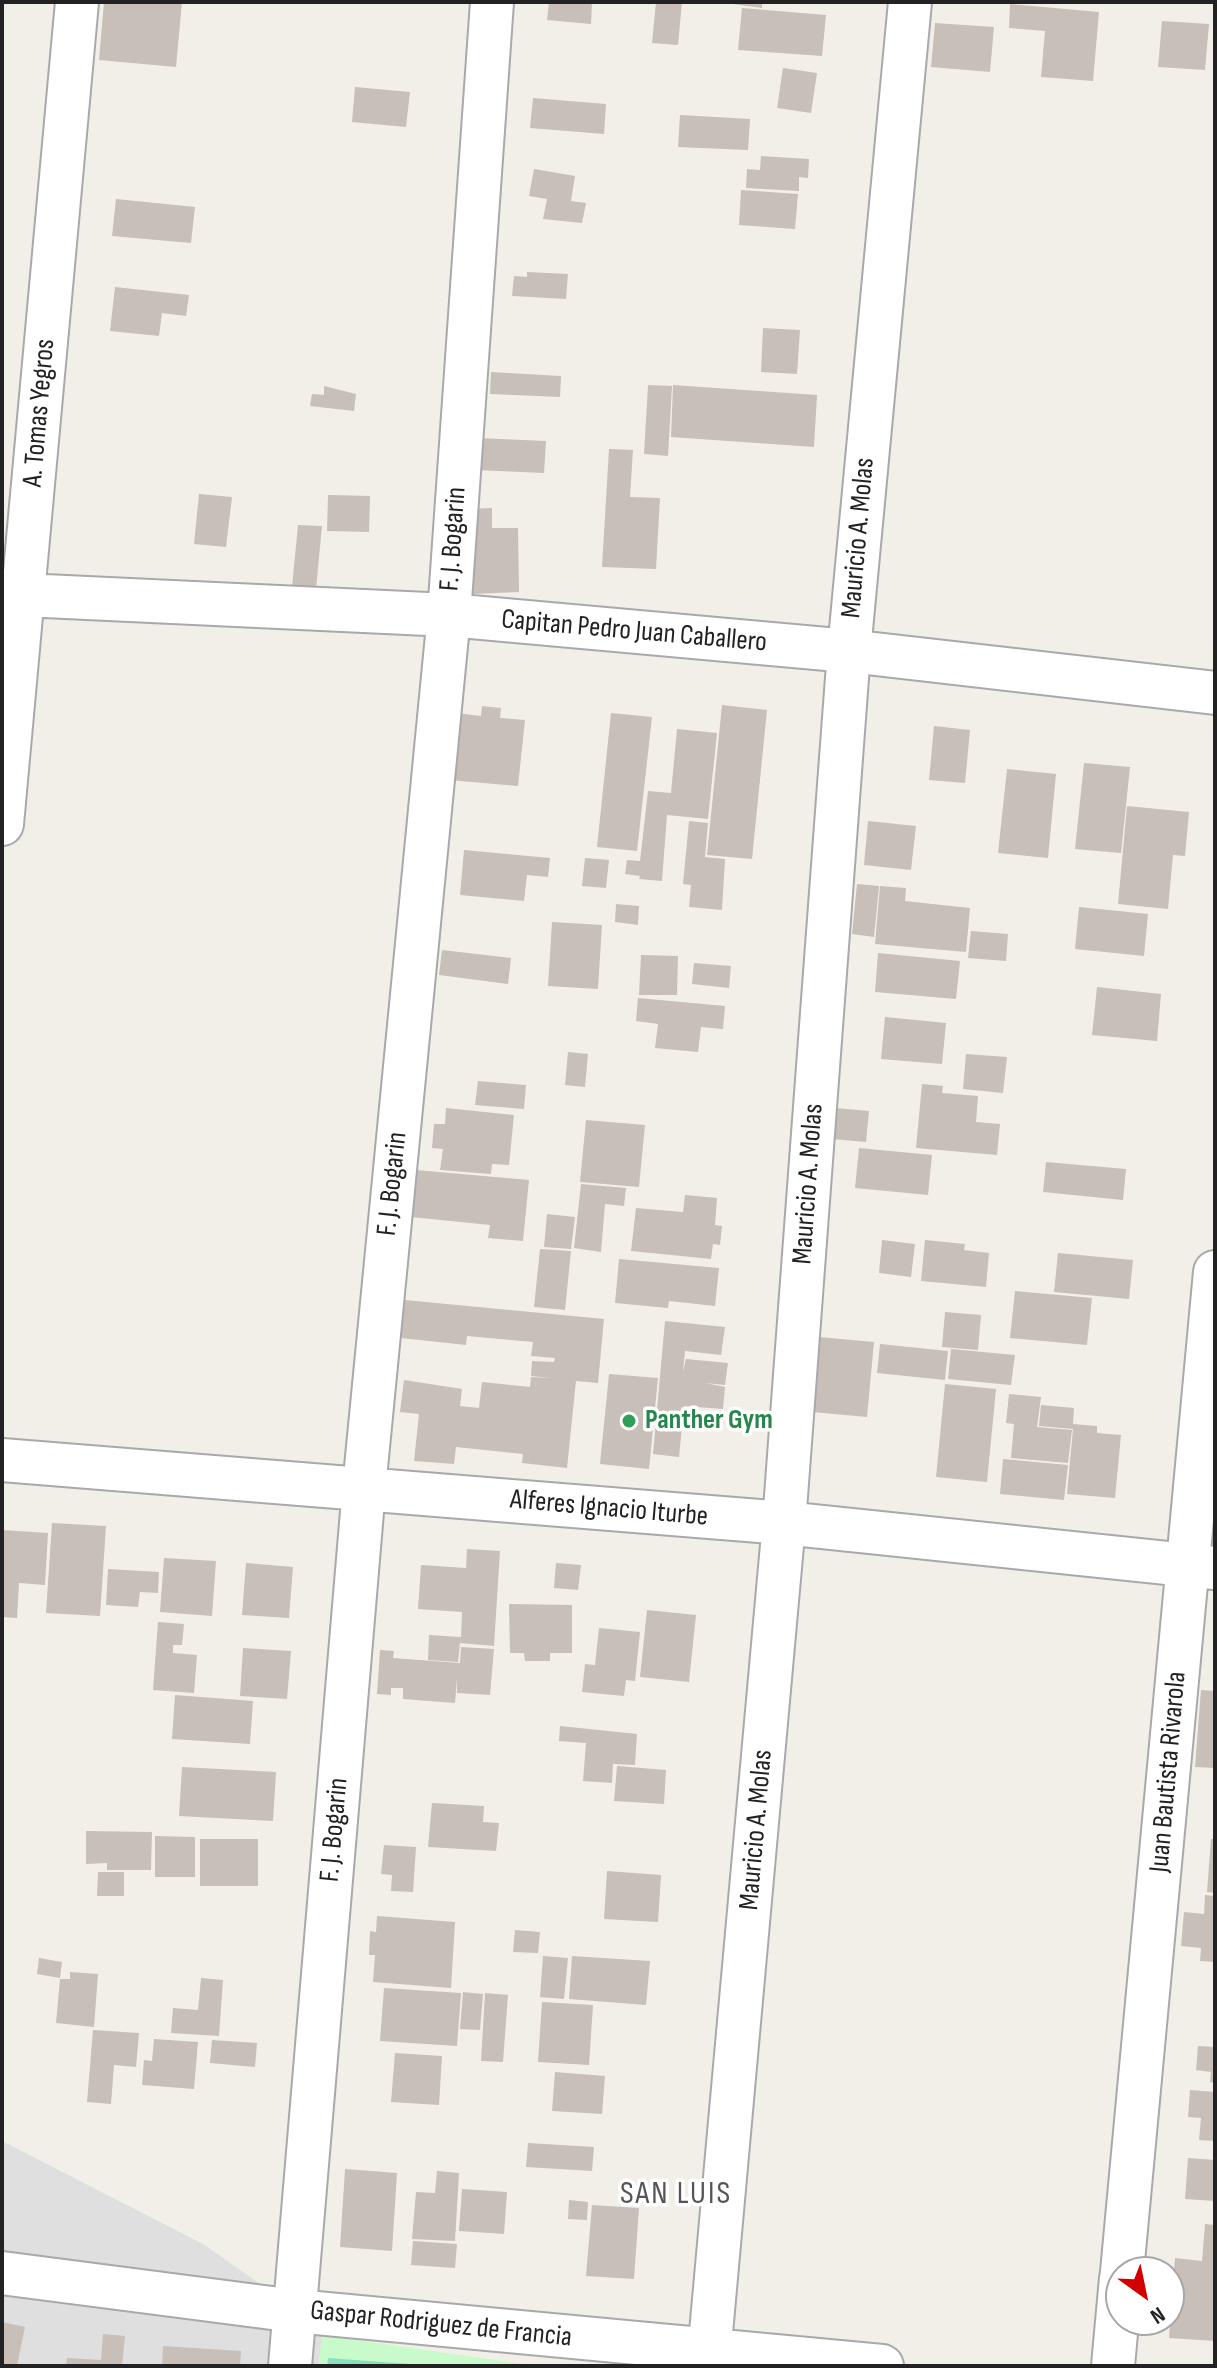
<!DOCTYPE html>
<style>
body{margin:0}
#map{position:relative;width:1217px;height:2368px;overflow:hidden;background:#f2efe9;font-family:"Sofia Sans Condensed",sans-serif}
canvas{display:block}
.frame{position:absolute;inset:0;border:4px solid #222;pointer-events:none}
.north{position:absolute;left:1105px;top:2256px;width:80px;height:80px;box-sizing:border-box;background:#fff;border:2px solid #a7a7a7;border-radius:50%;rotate:147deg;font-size:22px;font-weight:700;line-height:32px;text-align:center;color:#222}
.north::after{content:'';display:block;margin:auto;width:28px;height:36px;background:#d40000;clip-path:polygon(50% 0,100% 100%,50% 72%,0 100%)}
</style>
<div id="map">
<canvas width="1217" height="2368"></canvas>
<div class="frame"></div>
<div class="north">N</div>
</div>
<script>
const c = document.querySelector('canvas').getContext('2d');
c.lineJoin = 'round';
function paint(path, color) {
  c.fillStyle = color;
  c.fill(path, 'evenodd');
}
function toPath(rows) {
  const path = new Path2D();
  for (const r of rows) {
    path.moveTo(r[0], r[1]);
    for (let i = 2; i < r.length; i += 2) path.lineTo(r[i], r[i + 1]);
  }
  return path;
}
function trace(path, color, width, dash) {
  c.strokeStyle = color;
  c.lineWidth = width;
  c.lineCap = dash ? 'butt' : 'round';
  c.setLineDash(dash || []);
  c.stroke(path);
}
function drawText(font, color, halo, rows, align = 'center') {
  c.font = font + ' "Sofia Sans Condensed",sans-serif';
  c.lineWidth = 7;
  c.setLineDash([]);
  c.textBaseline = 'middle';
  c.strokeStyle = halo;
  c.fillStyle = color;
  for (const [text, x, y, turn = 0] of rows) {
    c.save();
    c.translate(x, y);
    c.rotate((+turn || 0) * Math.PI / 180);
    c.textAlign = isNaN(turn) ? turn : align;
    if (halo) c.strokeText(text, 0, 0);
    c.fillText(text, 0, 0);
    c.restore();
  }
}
paint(toPath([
 [2,2141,203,2244,378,2366,2,2366]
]), '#e0dfdf');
paint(toPath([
 [322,2335,537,2366,318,2366]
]), '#c8facc');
paint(toPath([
 [328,2358,437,2366,327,2366]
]), '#88e0be');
paint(toPath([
 [104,2,182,2,176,67,99,60],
 [549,2,592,2,591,24,547,20],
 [656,2,682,2,678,45,652,43],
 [718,2,762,2,762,8],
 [1010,4,1099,12,1093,81,1041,77,1045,31,1009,28],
 [742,8,826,15,822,56,738,50],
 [1162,21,1209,24,1205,70,1158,67],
 [935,23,994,27,990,72,931,67],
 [783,68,817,73,811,113,777,108],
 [355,87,410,92,406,127,352,122],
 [533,98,606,104,604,134,530,128],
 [680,115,750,119,748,150,678,147],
 [761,156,809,159,808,178,799,177,799,191,746,188,747,169,760,170],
 [534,169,575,176,571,201,586,203,582,223,543,219,547,199,529,196],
 [741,190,798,194,795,229,739,225],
 [116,199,195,207,191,243,112,236],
 [527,272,568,274,566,299,512,296,514,276,527,277],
 [115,287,189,295,186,316,162,313,159,336,110,331],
 [763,328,800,330,797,374,761,372],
 [491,372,561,376,560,397,490,394],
 [648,385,672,386,668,456,644,454],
 [673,385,817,395,814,447,671,437],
 [324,386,356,394,354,411,310,406,312,394,324,395],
 [478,438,546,441,544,473,475,470],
 [609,449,633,450,630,497,660,498,656,569,602,567],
 [199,494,232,497,226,547,194,544],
 [328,495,370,496,369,532,327,531],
 [492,508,492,528,518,528,519,592,472,594,470,509],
 [298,525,322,526,316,589,292,587],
 [722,705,767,710,752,859,707,855],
 [482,706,501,708,500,718,525,720,518,786,449,780,456,713,481,716],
 [611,713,652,717,637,851,597,847],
 [934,726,970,730,965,783,929,780],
 [677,729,717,733,708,819,667,815,662,881,639,879,640,876,625,874,627,860,640,861,648,791,671,793],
 [1084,763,1130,767,1121,853,1075,849],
 [1007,769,1056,774,1048,858,998,853],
 [1127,806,1189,812,1185,856,1173,855,1168,909,1118,904],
 [689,821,708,823,705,857,725,859,722,910,689,907,691,885,683,884],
 [868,821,916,826,911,870,864,865],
 [464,850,550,858,548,877,527,875,524,901,460,895],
 [585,858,609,860,606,888,582,886],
 [857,884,879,886,874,937,852,934],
 [880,886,906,888,905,901,970,908,966,952,875,944],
 [616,904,639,906,638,925,615,922],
 [1079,907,1148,914,1144,956,1075,949],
 [552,922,602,925,598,989,548,986],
 [971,931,1008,934,1006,961,968,958],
 [442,950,511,958,508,984,439,975],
 [878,953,960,961,956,999,875,992],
 [641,955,678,956,677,995,639,995],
 [694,963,731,966,729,988,692,984],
 [1097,987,1161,994,1157,1041,1092,1035],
 [638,998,725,1006,723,1029,701,1027,698,1052,655,1048,658,1024,636,1021],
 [885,1017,946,1023,942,1064,881,1059],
 [568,1052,588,1054,585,1087,565,1085],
 [966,1054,1007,1057,1003,1093,963,1089],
 [478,1081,526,1085,524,1109,475,1105],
 [922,1084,943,1086,942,1093,978,1096,976,1122,1000,1124,997,1155,916,1148],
 [823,1107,869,1111,866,1142,820,1138],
 [446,1108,514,1115,509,1165,492,1164,491,1174,440,1170,443,1149,432,1148,434,1124,445,1124],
 [586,1120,645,1125,639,1187,580,1182],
 [859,1148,932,1155,928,1195,855,1188],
 [1046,1162,1126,1169,1123,1200,1043,1192],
 [416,1170,529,1180,523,1241,488,1238,490,1225,411,1217],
 [581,1184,626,1188,624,1206,605,1204,601,1252,574,1248],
 [685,1195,717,1198,715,1225,722,1226,720,1245,713,1244,711,1259,631,1251,636,1208,683,1212],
 [547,1214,575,1217,571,1249,544,1247],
 [882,1240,915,1244,911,1277,879,1273],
 [925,1240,965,1244,964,1250,989,1253,986,1287,921,1281],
 [540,1249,571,1251,565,1310,534,1307],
 [1058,1253,1133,1260,1129,1299,1054,1292],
 [619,1259,719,1268,715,1306,669,1301,668,1308,615,1303],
 [1015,1291,1092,1298,1087,1345,1010,1338],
 [405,1300,604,1319,598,1383,576,1381,567,1468,522,1463,523,1454,456,1447,454,1464,414,1461,419,1414,400,1412,404,1380,462,1389,460,1406,479,1408,482,1382,530,1387,531,1377,552,1378,531,1376,532,1361,554,1362,555,1358,531,1356,533,1342,467,1336,466,1345,401,1338],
 [945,1312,981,1315,978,1350,942,1347],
 [665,1321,725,1327,721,1355,685,1351,683,1372,686,1359,728,1363,725,1385,705,1383,725,1387,723,1409,684,1406,679,1457,653,1454],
 [819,1337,874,1342,867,1417,812,1412],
 [880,1344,948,1351,945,1380,877,1373],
 [951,1349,1015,1355,1011,1385,948,1379],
 [609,1374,658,1378,649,1469,600,1464],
 [945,1384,996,1389,987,1482,936,1477],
 [1009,1394,1041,1397,1037,1427,1072,1430,1068,1463,1011,1458,1014,1424,1006,1423],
 [1041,1405,1074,1408,1073,1424,1097,1426,1097,1433,1121,1435,1115,1498,1067,1494,1073,1429,1039,1426],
 [1003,1459,1068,1465,1064,1500,1000,1494],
 [52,1523,106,1526,100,1616,46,1613],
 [2,1530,48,1533,45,1585,19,1583,17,1618,2,1617],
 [467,1549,500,1551,494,1646,460,1643,458,1662,428,1660,429,1635,461,1637,462,1612,418,1609,421,1565,466,1568],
 [164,1558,216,1561,212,1616,160,1612],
 [246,1563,293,1567,289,1618,242,1615],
 [556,1563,581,1565,578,1590,554,1588],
 [108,1569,159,1572,158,1593,140,1592,138,1607,106,1605],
 [509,1604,572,1605,572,1653,550,1653,550,1661,525,1661,524,1653,510,1653],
 [647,1610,696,1615,689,1682,640,1677],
 [158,1622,184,1624,182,1645,173,1645,173,1653,197,1655,194,1693,153,1690],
 [599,1628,640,1632,635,1681,626,1680,624,1696,582,1692,585,1664,595,1665],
 [461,1647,494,1649,490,1695,457,1693,457,1678,455,1703,403,1699,403,1688,391,1688,391,1695,377,1694,380,1650,394,1651,393,1658,460,1663],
 [243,1648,291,1651,287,1699,240,1696],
 [1201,1690,1215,1691,1215,1768,1195,1767],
 [175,1695,253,1701,250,1744,172,1739],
 [560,1726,637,1734,635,1765,613,1764,612,1783,583,1781,586,1743,559,1741],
 [617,1766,666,1770,664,1804,614,1801],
 [182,1767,276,1772,273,1821,179,1816],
 [432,1803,484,1806,483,1822,499,1823,496,1851,428,1847],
 [86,1831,152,1832,151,1870,107,1870,107,1863,86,1864],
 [155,1836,195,1837,195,1877,155,1877],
 [200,1839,258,1839,258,1886,200,1886],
 [1211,1839,1215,1839,1215,1893,1207,1892],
 [384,1845,416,1847,413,1892,391,1891,392,1875,381,1874],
 [607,1871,661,1875,658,1922,604,1919],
 [98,1872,124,1872,124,1896,97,1896],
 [1205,1895,1215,1896,1215,1962,1200,1961,1201,1948,1181,1946,1184,1912,1204,1914],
 [377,1916,455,1922,451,1988,373,1982,375,1955,369,1955,370,1931,376,1932],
 [515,1930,540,1932,538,1953,513,1952],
 [543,1956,568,1958,564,1999,540,1997],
 [572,1956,650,1961,646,2005,569,1999],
 [39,1958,62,1962,60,1978,37,1974],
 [70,1972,98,1974,94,2027,56,2023,60,1979,70,1979],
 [201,1978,223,1980,219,2036,171,2033,173,2008,198,2010],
 [384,1988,461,1993,457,2046,380,2041],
 [463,1992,483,1994,480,2030,460,2029],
 [485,1993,508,1995,503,2062,481,2061],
 [542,2002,593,2005,589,2065,538,2062],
 [93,2030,139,2033,136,2067,114,2065,111,2104,87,2102],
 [154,2039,198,2042,194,2089,142,2085,144,2060,152,2061],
 [212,2040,257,2043,255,2067,210,2063],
 [1198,2046,1215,2047,1215,2083,1210,2082,1211,2072,1196,2070],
 [395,2053,442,2056,439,2105,391,2102],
 [555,2072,605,2076,602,2114,552,2111],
 [1190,2090,1215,2092,1215,2141,1199,2140,1201,2118,1188,2117],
 [528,2143,594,2147,592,2171,526,2167],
 [1188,2158,1215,2160,1215,2201,1185,2199],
 [345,2169,397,2173,392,2251,340,2247],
 [437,2171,459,2173,455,2241,412,2239,416,2192,435,2193],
 [462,2189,507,2192,504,2234,459,2231],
 [569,2200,588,2202,587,2220,568,2219],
 [592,2205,639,2208,634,2279,586,2276],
 [1205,2224,1215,2225,1215,2341,1169,2338,1175,2258,1202,2261],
 [413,2241,457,2244,455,2268,411,2265],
 [2,2322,25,2327,17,2366,2,2366],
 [103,2334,125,2336,122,2366,66,2366,67,2358,101,2360],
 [163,2346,241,2351,240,2366,162,2366]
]), '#c7bfb8');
const street = toPath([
 [2,594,449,615,849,651,1215,693],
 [2,824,77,2],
 [2,1460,784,1523,1215,1568],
 [1122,2272,1215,1272],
 [2,2273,295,2311,882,2366],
 [290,2366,364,1488,449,615,492,2],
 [708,2366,784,1523,849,651,910,2],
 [1113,2366,1121,2278]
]);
trace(street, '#a9a9a9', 46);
trace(street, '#fff', 42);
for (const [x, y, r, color] of [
 [629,1421,8,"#2e9e5b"]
]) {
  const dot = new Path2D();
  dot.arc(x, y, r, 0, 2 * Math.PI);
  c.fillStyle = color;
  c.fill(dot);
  trace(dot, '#fff', 3);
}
drawText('28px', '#222', '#fff', [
 ["A. Tomas Yegros",40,413,-85],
 ["Mauricio A. Molas",859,538,-85],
 ["F. J. Bogarin",454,539,-86],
 ["Capitan Pedro Juan Caballero",634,632,5],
 ["F. J. Bogarin",393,1184,-84],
 ["Mauricio A. Molas",809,1184,-86],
 ["Alferes Ignacio Iturbe",609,1509,5],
 ["Juan Bautista Rivarola",1169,1772,-85],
 ["F. J. Bogarin",335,1830,-85],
 ["Mauricio A. Molas",757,1830,-85],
 ["Gaspar Rodriguez de Francia",441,2325,6]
]);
drawText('bold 28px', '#27864d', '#fff', [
 ["Panther Gym",645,1421]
], 'left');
c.letterSpacing = '2px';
drawText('32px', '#555', '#fff', [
 ["SAN LUIS",676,2195]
]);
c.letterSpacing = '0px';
</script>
